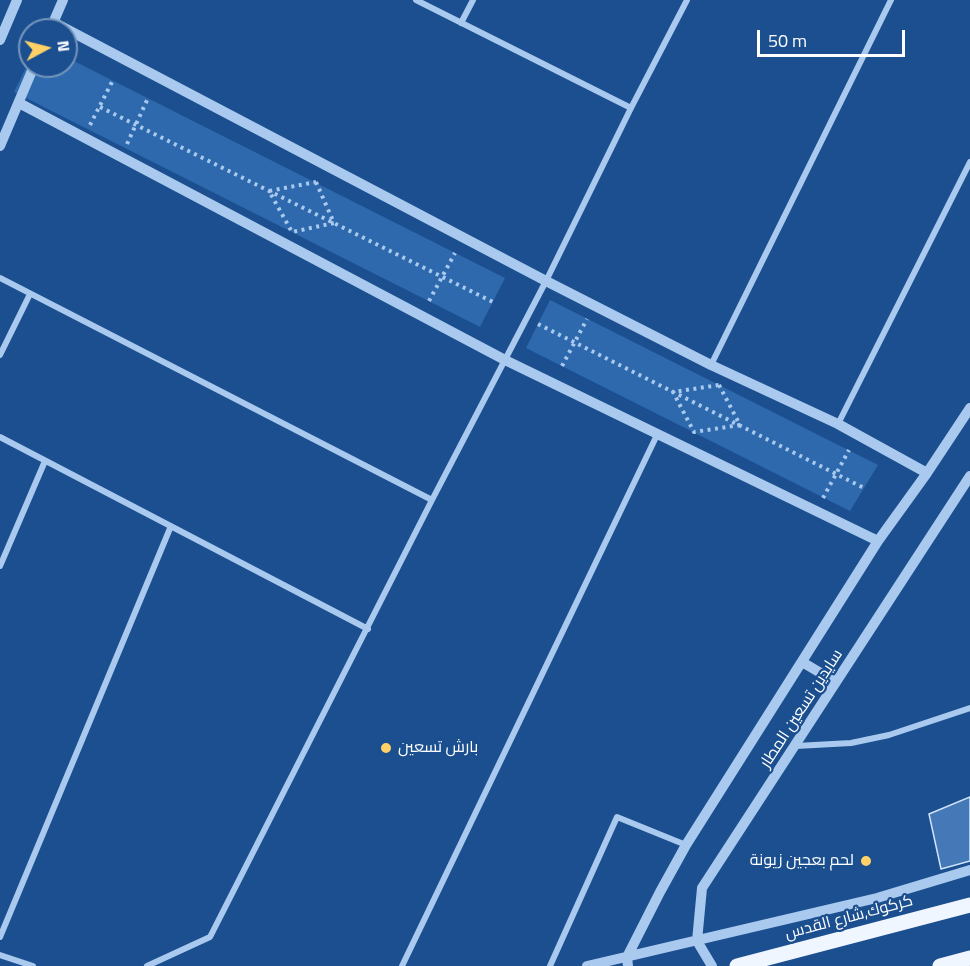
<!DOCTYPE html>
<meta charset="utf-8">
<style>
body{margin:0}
#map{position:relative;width:970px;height:966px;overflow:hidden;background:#1b4f8f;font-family:"Titillium Web",sans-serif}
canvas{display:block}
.north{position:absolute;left:18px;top:18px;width:60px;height:60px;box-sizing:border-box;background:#1b4f8f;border:2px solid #7695bc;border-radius:50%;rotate:83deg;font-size:16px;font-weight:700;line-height:24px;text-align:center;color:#fff}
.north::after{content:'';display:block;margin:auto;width:21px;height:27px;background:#ffd166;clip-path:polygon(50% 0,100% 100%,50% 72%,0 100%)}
.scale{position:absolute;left:757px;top:30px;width:148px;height:27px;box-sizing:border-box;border:3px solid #fff;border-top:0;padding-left:8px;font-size:18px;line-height:21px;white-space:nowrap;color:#fff;-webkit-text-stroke:4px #1b4f8f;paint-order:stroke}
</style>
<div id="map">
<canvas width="970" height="966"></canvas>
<div class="north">N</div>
<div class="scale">50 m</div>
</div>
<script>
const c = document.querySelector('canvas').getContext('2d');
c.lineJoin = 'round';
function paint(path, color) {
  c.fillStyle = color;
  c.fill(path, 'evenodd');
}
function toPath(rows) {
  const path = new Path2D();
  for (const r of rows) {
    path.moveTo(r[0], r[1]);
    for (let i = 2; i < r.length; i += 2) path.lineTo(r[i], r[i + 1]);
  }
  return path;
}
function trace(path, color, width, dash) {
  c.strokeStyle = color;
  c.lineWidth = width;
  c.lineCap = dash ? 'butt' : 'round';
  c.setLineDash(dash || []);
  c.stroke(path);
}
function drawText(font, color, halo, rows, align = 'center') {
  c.font = font + ' "Titillium Web",Cairo,sans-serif';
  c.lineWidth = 4.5;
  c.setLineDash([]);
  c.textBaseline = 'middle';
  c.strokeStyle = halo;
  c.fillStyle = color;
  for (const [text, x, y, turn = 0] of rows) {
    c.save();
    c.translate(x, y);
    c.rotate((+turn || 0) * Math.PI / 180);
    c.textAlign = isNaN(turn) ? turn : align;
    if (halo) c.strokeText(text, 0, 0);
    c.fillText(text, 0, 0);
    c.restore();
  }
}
paint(toPath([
 [66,57,505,278,480,327,14,92,30,59,30,66,66,66],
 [550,300,878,465,850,511,526,348]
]), '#2e69ad');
const building = toPath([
 [970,797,970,861,941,869,929,814,970,797]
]);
paint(building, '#4478b7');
trace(building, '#cfe3fa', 1.5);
trace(toPath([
 [100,107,493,302],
 [90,125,113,80],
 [127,144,148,98],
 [316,182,334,223,292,232,269,191,316,182],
 [429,301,455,253],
 [538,324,864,488],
 [562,366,587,319],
 [719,385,740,425,694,432,673,392,719,385],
 [823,498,849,450]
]), '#a9c9ee', 4, [3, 4.5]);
trace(toPath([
 [416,0,631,108],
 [461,23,473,0],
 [0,278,432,500],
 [0,355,30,294],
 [711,365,891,0],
 [838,424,970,162],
 [0,437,368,629],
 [0,566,45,461],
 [796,746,851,743,889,735,970,708],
 [0,937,171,526],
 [0,955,33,966],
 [147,966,210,937,432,500,546,281,631,108,687,0],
 [402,966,657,435],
 [550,966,617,817,686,845]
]), '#a9c9ee', 6);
trace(toPath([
 [53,22,546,281,711,365,838,424,927,473],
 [50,30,63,0],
 [0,40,17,0],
 [19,103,505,360,878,541],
 [0,146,34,66],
 [802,662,836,682],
 [587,966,877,898,970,870],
 [628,966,627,957,660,892,686,845,878,541,927,473,970,408],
 [712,966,697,941,702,888,970,476]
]), '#a9c9ee', 10);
trace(toPath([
 [737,966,970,905],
 [940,966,970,958]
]), '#f0f6ff', 15);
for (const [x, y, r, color] of [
 [386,748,6,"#ffd166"],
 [866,861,6,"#ffd166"]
]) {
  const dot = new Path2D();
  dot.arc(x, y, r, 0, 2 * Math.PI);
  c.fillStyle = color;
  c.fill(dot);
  trace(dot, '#1b4f8f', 2);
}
drawText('16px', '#fff', '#1b4f8f', [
 ["سايدين تسعين المطار",802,709,-57],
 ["كركوك,شارع القدس",849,918,-15]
]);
drawText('16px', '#fff', '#1b4f8f', [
 ["بارش تسعين",398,748],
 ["لحم بعجين زيونة",854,861,"right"]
], 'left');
</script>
